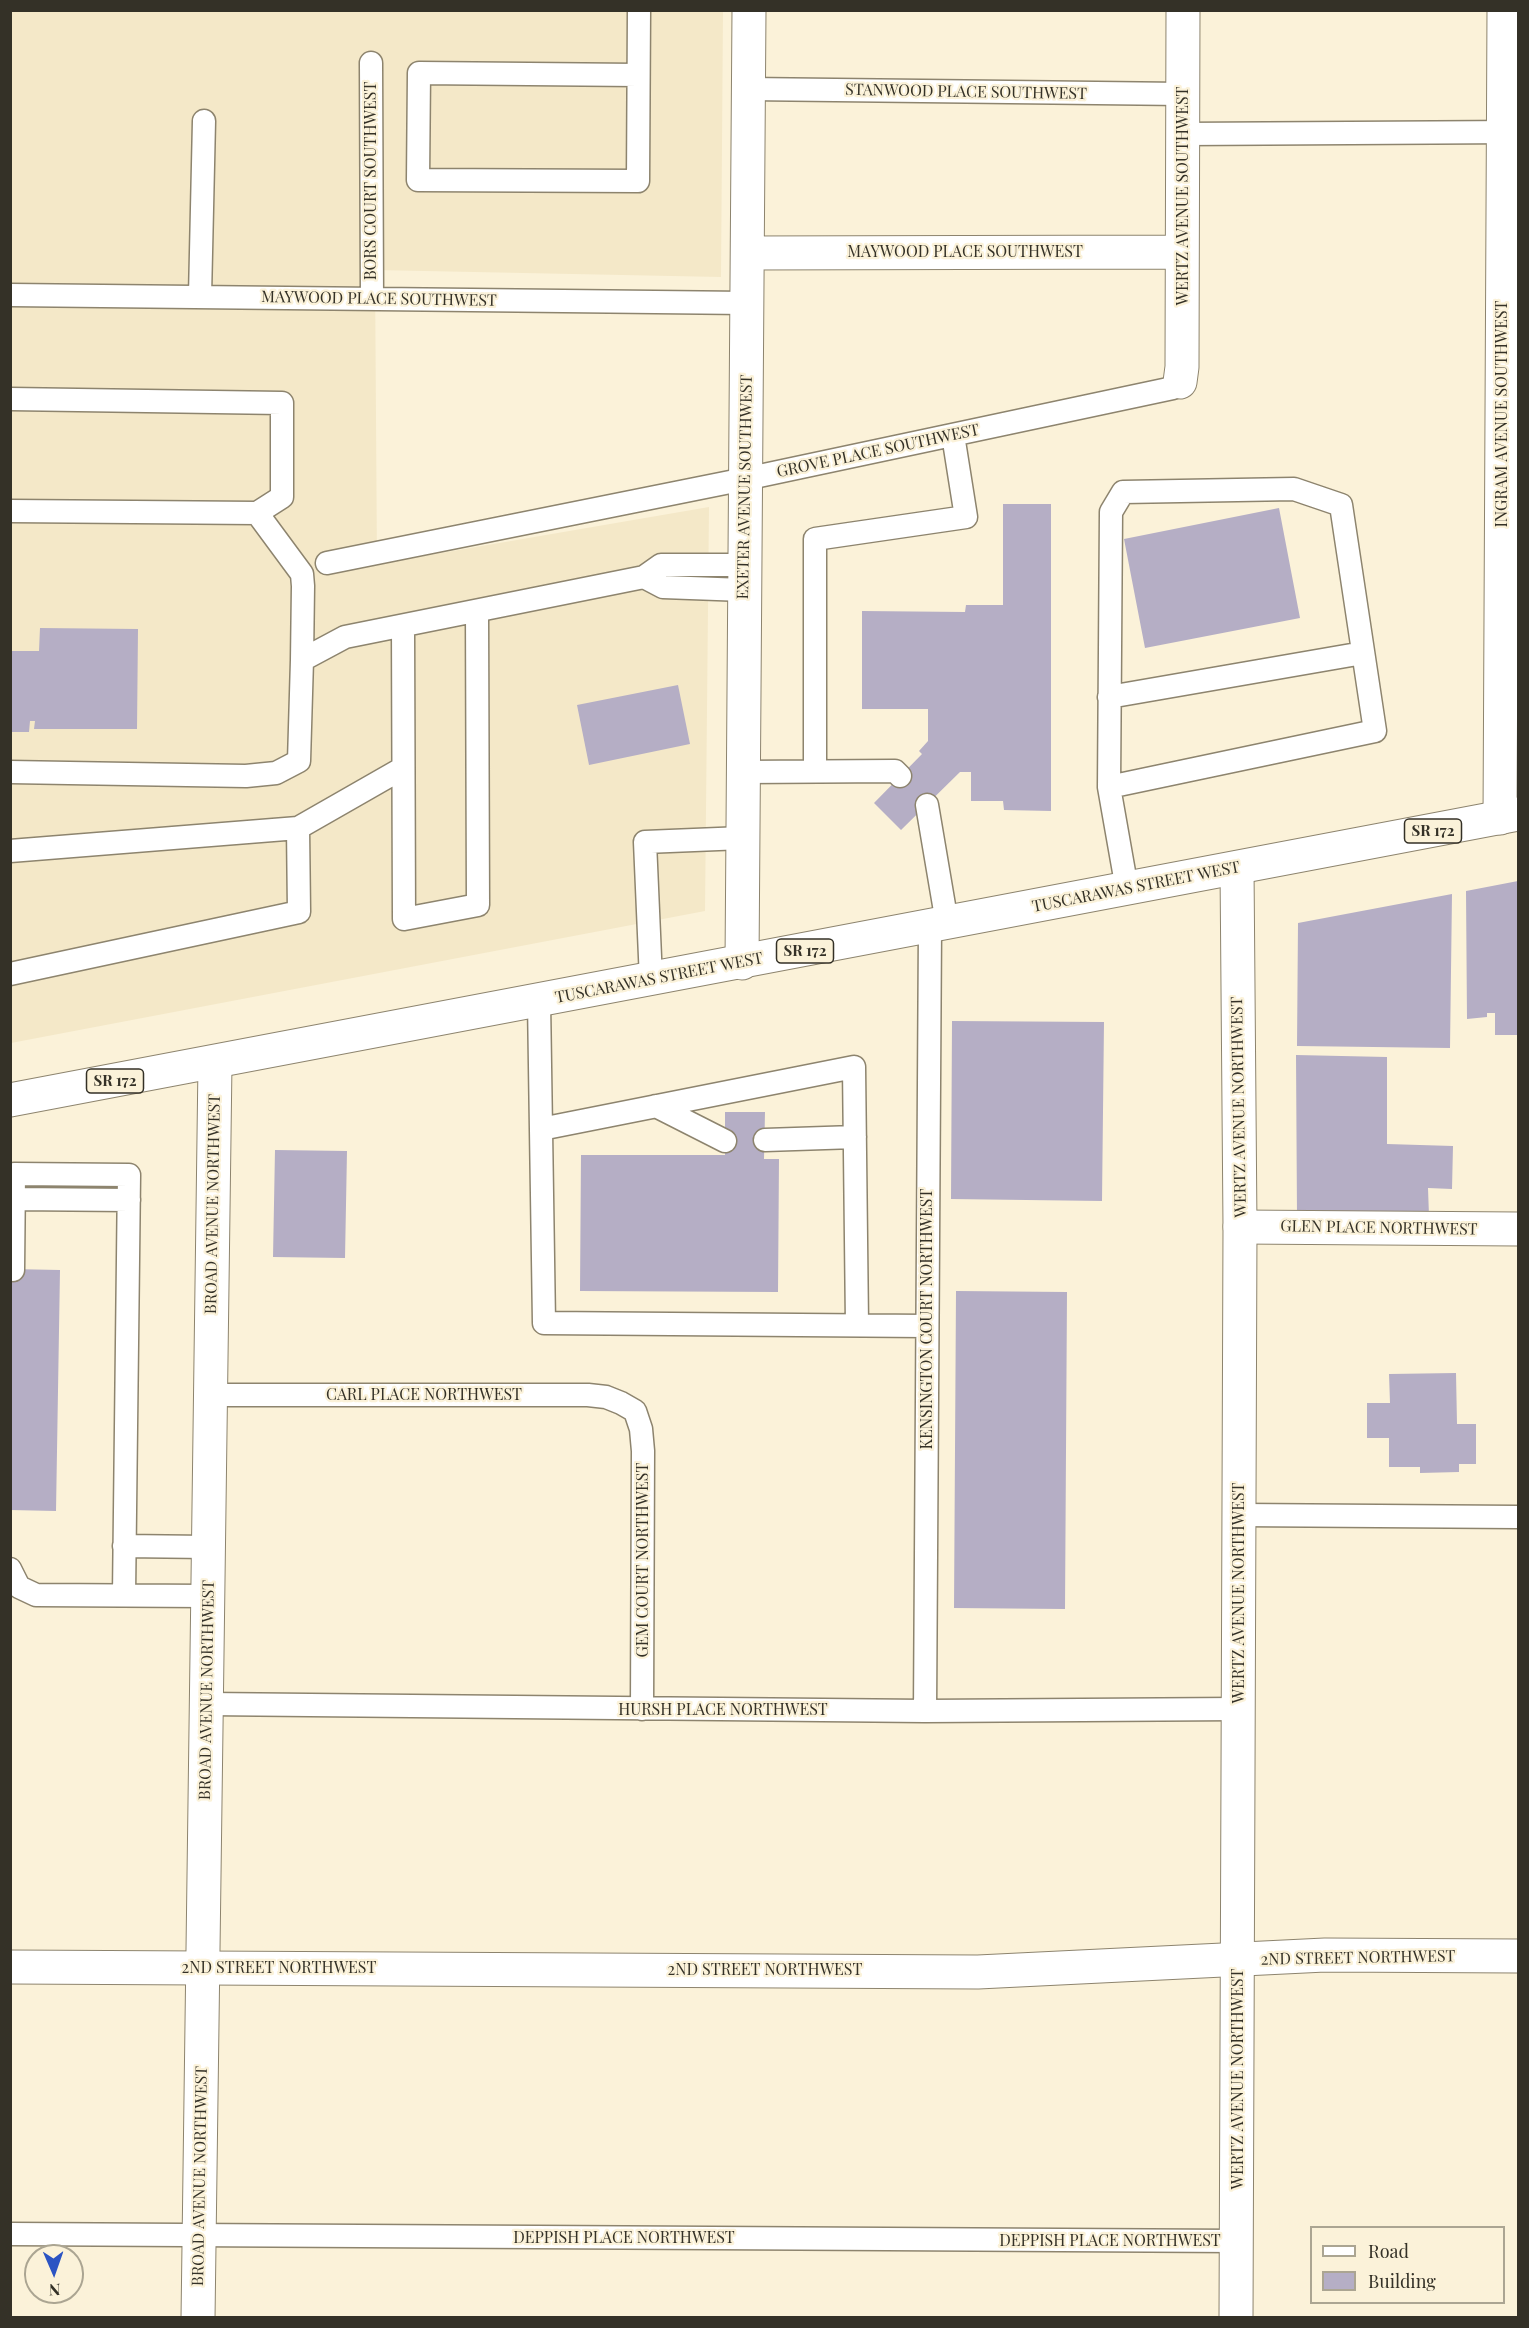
<!DOCTYPE html>
<style>
body{margin:0}
#map{position:relative;width:1529px;height:2328px;overflow:hidden;background:#fbf2d9;font-family:"Playfair Display",serif}
canvas{display:block}
.frame{position:absolute;inset:0;border:12px solid #343127;pointer-events:none}
.legend{position:absolute;left:1310px;top:2226px;width:195px;height:78px;box-sizing:border-box;background:#fbf2d9;border:2px solid #aba592;margin:0;padding:8px 10px;list-style:none;font-size:18px;color:#343127}
.legend li{display:flex;align-items:center;gap:12px;height:30px}
.legend b{width:30px;border:2px solid #aba592}
.north{position:absolute;left:24px;top:2244px;width:60px;height:60px;box-sizing:border-box;background:#fbf2d9;border:2px solid #aba592;border-radius:50%;rotate:178deg;font-size:16px;font-weight:700;line-height:24px;text-align:center;color:#343127}
.north::after{content:'';display:block;margin:auto;width:21px;height:27px;background:#2c54c3;clip-path:polygon(50% 0,100% 100%,50% 72%,0 100%)}
</style>
<div id="map">
<canvas width="1529" height="2328"></canvas>
<div class="frame"></div>
<ul class="legend">
<li><b style="height:8px;background:#fff"></b>Road</li>
<li><b style="height:16px;background:#b5aec5"></b>Building</li>
</ul>
<div class="north">N</div>
</div>
<script>
const c = document.querySelector('canvas').getContext('2d');
c.lineJoin = 'round';
function paint(path, color) {
  c.fillStyle = color;
  c.fill(path, 'evenodd');
}
function toPath(rows) {
  const path = new Path2D();
  for (const r of rows) {
    path.moveTo(r[0], r[1]);
    for (let i = 2; i < r.length; i += 2) path.lineTo(r[i], r[i + 1]);
  }
  return path;
}
function trace(path, color, width, dash) {
  c.strokeStyle = color;
  c.lineWidth = width;
  c.lineCap = dash ? 'butt' : 'round';
  c.setLineDash(dash || []);
  c.stroke(path);
}
function drawText(font, color, halo, rows, align = 'center') {
  c.font = font + ' "Playfair Display",serif';
  c.lineWidth = 4.5;
  c.setLineDash([]);
  c.textBaseline = 'middle';
  c.strokeStyle = halo;
  c.fillStyle = color;
  for (const [text, x, y, turn = 0] of rows) {
    c.save();
    c.translate(x, y);
    c.rotate((+turn || 0) * Math.PI / 180);
    c.textAlign = isNaN(turn) ? turn : align;
    if (halo) c.strokeText(text, 0, 0);
    c.fillText(text, 0, 0);
    c.restore();
  }
}
paint(toPath([
 [11,11,723,11,721,277,375,270,377,564,709,507,705,911,11,1043]
]), '#f4e8c8');
paint(toPath([
 [1003,504,1051,504,1051,811,1004,810,1003,801,971,801,971,772,960,772,901,830,874,803,922,754,919,751,928,741,928,709,862,709,862,611,965,612,966,605,1003,605],
 [1279,508,1300,618,1145,648,1124,539],
 [40,628,138,629,137,729,34,729,35,721,30,721,29,732,10,732,10,651,39,651],
 [678,685,690,744,589,765,577,705],
 [1518,881,1518,1035,1495,1035,1495,1013,1487,1013,1487,1017,1467,1019,1466,891],
 [1452,894,1450,1048,1297,1046,1298,923],
 [952,1021,1104,1022,1102,1201,951,1199],
 [1296,1055,1387,1057,1387,1144,1453,1146,1452,1189,1428,1188,1429,1216,1297,1216],
 [725,1112,765,1112,764,1159,779,1159,778,1292,580,1291,581,1155,725,1155],
 [275,1150,347,1151,345,1258,273,1257],
 [10,1269,60,1270,56,1511,10,1510],
 [956,1291,1067,1292,1065,1609,954,1608],
 [1456,1373,1457,1424,1476,1424,1476,1464,1459,1464,1459,1472,1420,1473,1420,1467,1389,1467,1389,1438,1367,1438,1367,1403,1390,1403,1389,1374]
]), '#b5aec5');
const lane = toPath([
 [371,63,372,299],
 [638,75,419,73,418,180,638,181,639,10],
 [748,89,1183,94],
 [1183,134,1517,132],
 [10,295,747,303],
 [200,296,204,121],
 [10,399,282,403,282,497,257,513,10,511],
 [257,513,302,574,303,586,302,660],
 [327,563,745,479,1173,388,1180,382],
 [644,577,663,587,744,590],
 [403,626,404,919,478,905,477,611],
 [1109,697,1363,653],
 [815,771,815,539,966,517,953,435],
 [10,772,246,776,276,773,299,761,302,660,345,637,644,577,661,565,745,565],
 [743,772,895,771,900,776],
 [1109,787,1111,512,1123,492,1294,489,1341,505,1375,731,1109,787,1127,889],
 [927,805,947,923],
 [10,851,298,828,403,768],
 [10,974,299,912,298,828],
 [651,980,645,842,743,838],
 [539,1001,544,1323,927,1326],
 [656,1106,725,1141],
 [541,1129,854,1067,857,1325],
 [765,1140,855,1137],
 [14,1199,129,1200],
 [13,1270,14,1174,129,1175,124,1595],
 [210,1395,588,1395,606,1397,621,1403,635,1411,641,1429,643,1451,642,1709],
 [1239,1515,1518,1517],
 [124,1546,208,1547],
 [10,1569,19,1587,36,1595,208,1596],
 [207,1704,925,1711,1239,1709],
 [925,1711,930,927],
 [10,2234,1237,2241]
]);
const street = toPath([
 [748,253,1182,252],
 [1180,382,1182,367,1183,10],
 [1500,818,1504,10],
 [742,963,749,10],
 [1240,1227,1518,1229],
 [10,1967,978,1972,1325,1955,1518,1956]
]);
const secondary = toPath([
 [198,2318,215,1063],
 [1236,2318,1240,1227,1237,868]
]);
const primary = toPath([
 [10,1100,1518,814]
]);
trace(lane, '#8d846e', 25);
trace(street, '#8d846e', 35);
trace(secondary, '#8d846e', 35);
trace(primary, '#8d846e', 35);
trace(lane, '#fff', 22);
trace(street, '#fff', 33);
trace(secondary, '#fff', 33);
trace(primary, '#fff', 33);
for (const [x, y, w] of [
 [1433,831,57],
 [805,951,57],
 [115,1081,57]
]) {
  const box = new Path2D();
  box.roundRect(x - w / 2, y - 12, w, 24, 4.5);
  c.fillStyle = '#fbf2d9';
  c.fill(box);
  trace(box, '#343127', 1.5);
}
drawText('bold 15px', '#343127', null, [
 ["SR 172",1433,831],
 ["SR 172",805,951],
 ["SR 172",115,1081]
]);
drawText('16px', '#343127', '#fbf2d9', [
 ["STANWOOD PLACE SOUTHWEST",966,92,1],
 ["BORS COURT SOUTHWEST",371,181,-90],
 ["WERTZ AVENUE SOUTHWEST",1183,196,-90],
 ["MAYWOOD PLACE SOUTHWEST",965,252],
 ["MAYWOOD PLACE SOUTHWEST",379,299,1],
 ["INGRAM AVENUE SOUTHWEST",1502,414,-90],
 ["GROVE PLACE SOUTHWEST",878,451,-12],
 ["EXETER AVENUE SOUTHWEST",745,487,-89],
 ["TUSCARAWAS STREET WEST",1136,887,-11],
 ["TUSCARAWAS STREET WEST",659,978,-11],
 ["WERTZ AVENUE NORTHWEST",1239,1107,-91],
 ["BROAD AVENUE NORTHWEST",213,1204,-89],
 ["GLEN PLACE NORTHWEST",1379,1228,1],
 ["KENSINGTON COURT NORTHWEST",927,1319,-90],
 ["CARL PLACE NORTHWEST",424,1395],
 ["GEM COURT NORTHWEST",643,1560,-90],
 ["WERTZ AVENUE NORTHWEST",1239,1593,-90],
 ["BROAD AVENUE NORTHWEST",207,1690,-89],
 ["HURSH PLACE NORTHWEST",723,1710],
 ["2ND STREET NORTHWEST",1358,1958,-1],
 ["2ND STREET NORTHWEST",279,1968],
 ["2ND STREET NORTHWEST",765,1970],
 ["WERTZ AVENUE NORTHWEST",1238,2079,-90],
 ["BROAD AVENUE NORTHWEST",200,2176,-89],
 ["DEPPISH PLACE NORTHWEST",624,2238],
 ["DEPPISH PLACE NORTHWEST",1110,2241]
]);
</script>
